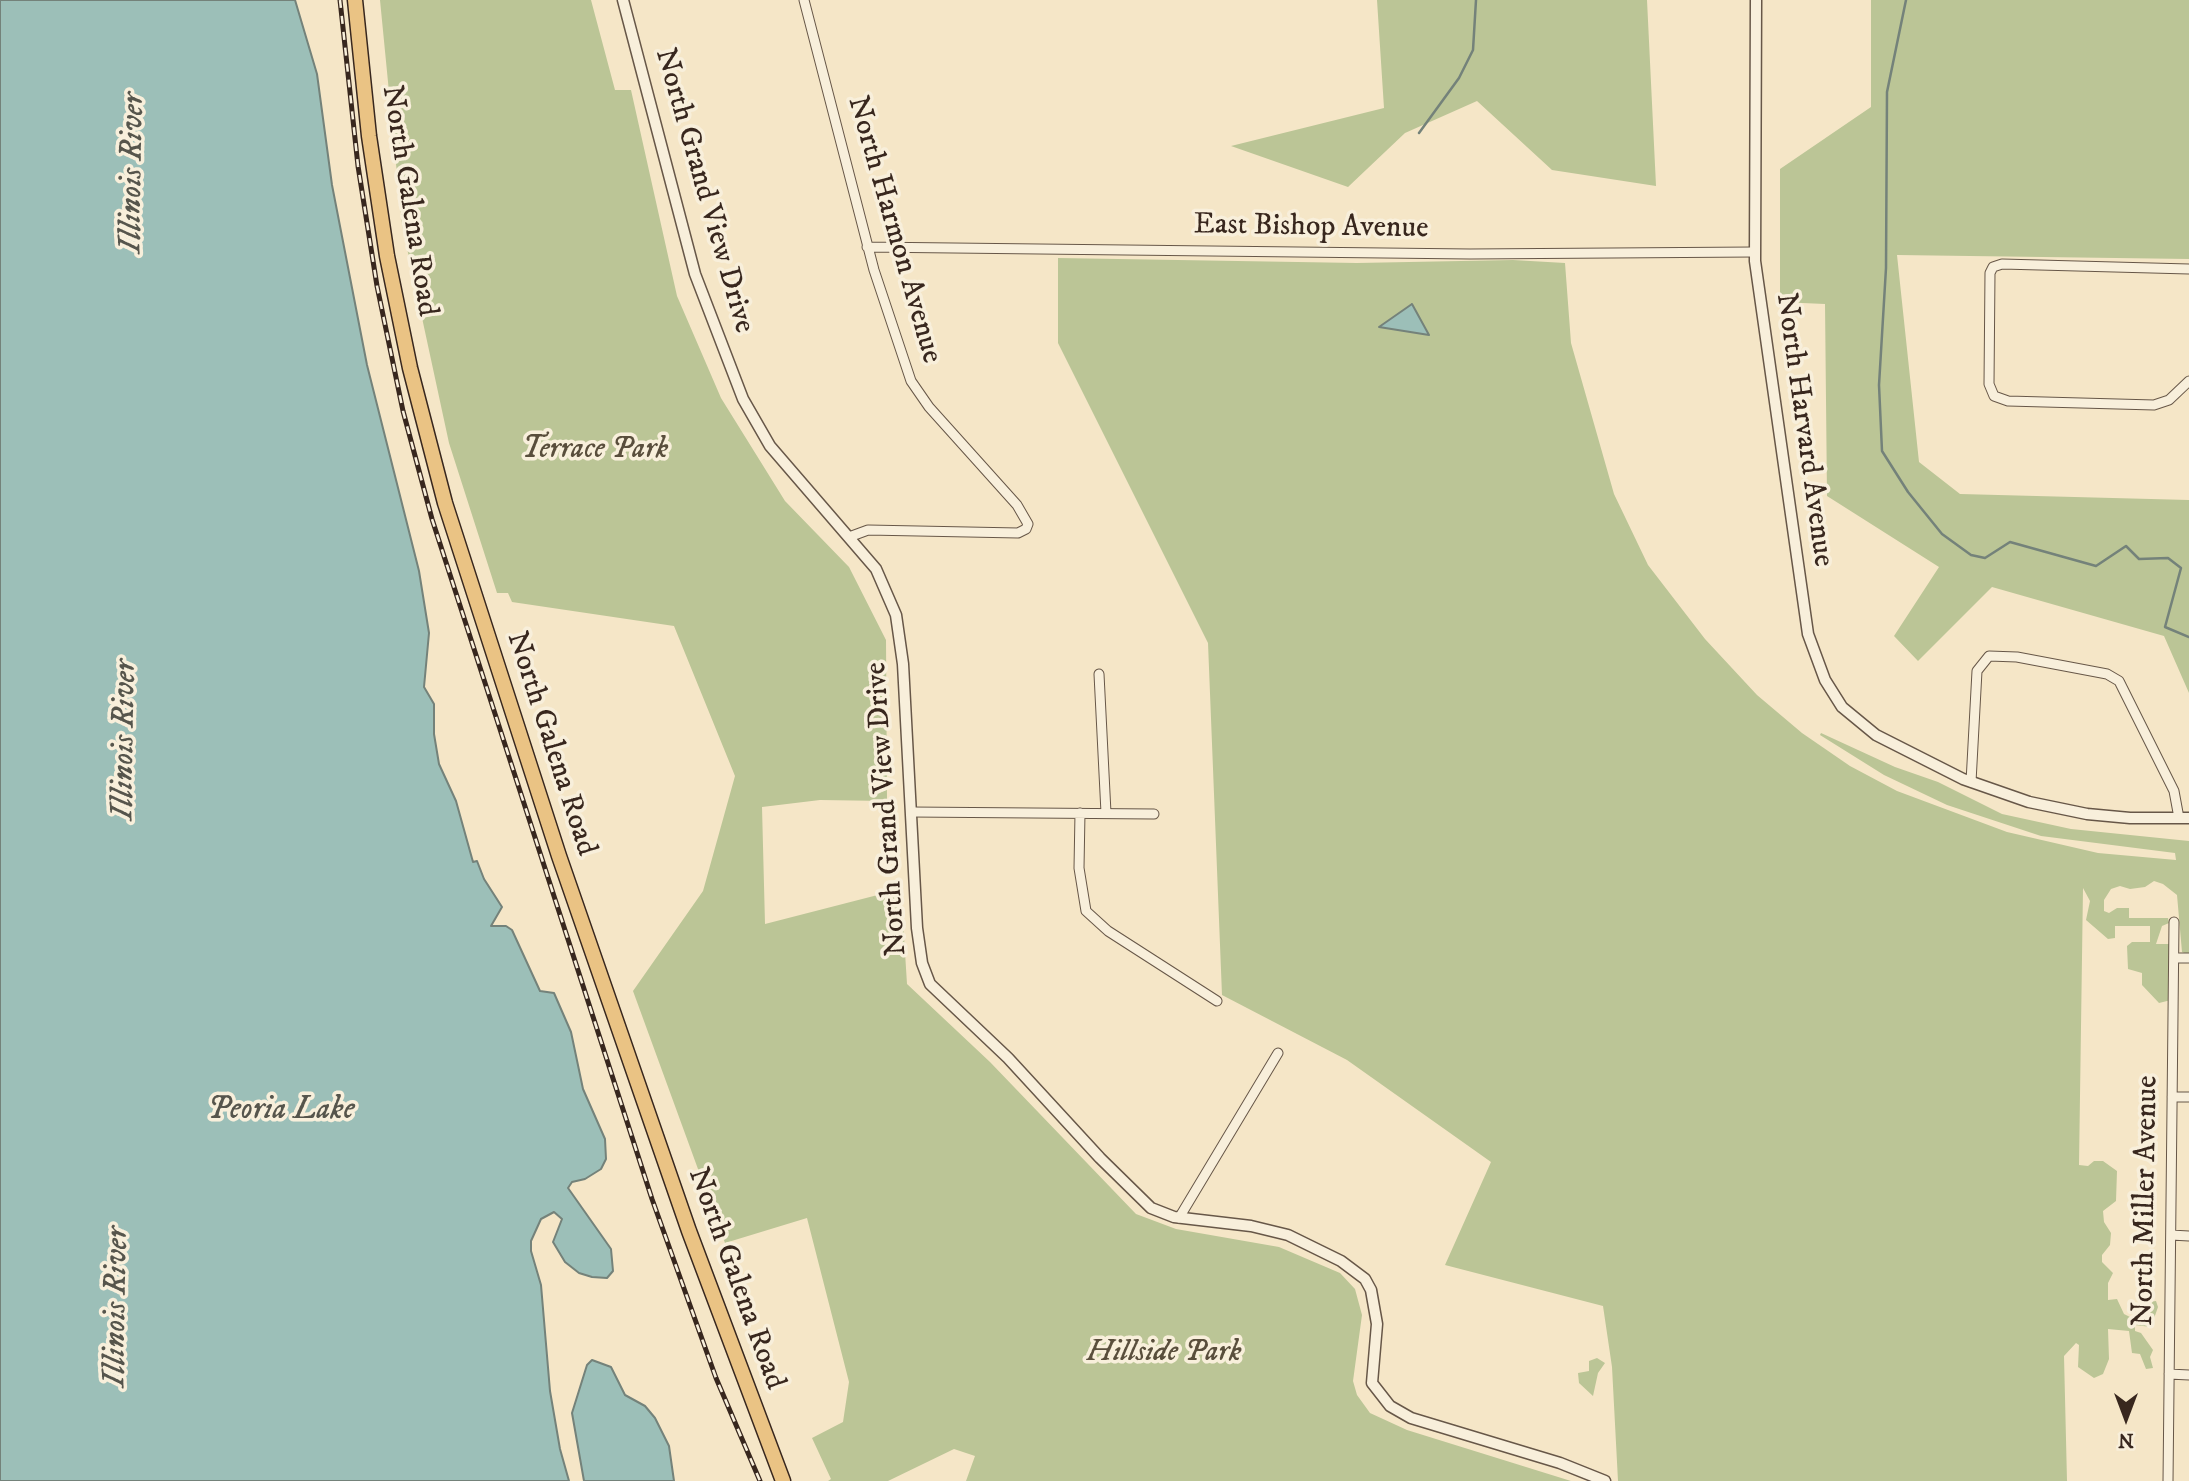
<!DOCTYPE html>
<style>
body{margin:0}
#map{position:relative;width:2189px;height:1481px;overflow:hidden;background:#f5e6c7;font-family:"IM FELL DW Pica",serif}
canvas{display:block}
.north{position:absolute;left:2091px;top:1383px;width:70px;height:70px;-webkit-text-stroke:5px #f8efdb;paint-order:stroke;rotate:180deg;font-size:19px;font-weight:700;line-height:28px;text-align:center;color:#38271e}
.north::after{content:'';display:block;margin:auto;width:24px;height:32px;background:#38271e;clip-path:polygon(50% 0,100% 100%,50% 72%,0 100%)}
</style>
<div id="map">
<canvas width="2189" height="1481"></canvas>
<div class="north">N</div>
</div>
<script>
const c = document.querySelector('canvas').getContext('2d');
c.lineJoin = 'round';
function paint(path, color) {
  c.fillStyle = color;
  c.fill(path, 'evenodd');
}
function toPath(rows) {
  const path = new Path2D();
  for (const r of rows) {
    path.moveTo(r[0], r[1]);
    for (let i = 2; i < r.length; i += 2) path.lineTo(r[i], r[i + 1]);
  }
  return path;
}
function trace(path, color, width, dash) {
  c.strokeStyle = color;
  c.lineWidth = width;
  c.lineCap = dash ? 'butt' : 'round';
  c.setLineDash(dash || []);
  c.stroke(path);
}
function drawText(font, color, halo, rows, align = 'center') {
  c.font = font + ' "IM FELL DW Pica",serif';
  c.lineWidth = 7;
  c.setLineDash([]);
  c.textBaseline = 'middle';
  c.strokeStyle = halo;
  c.fillStyle = color;
  for (const [text, x, y, turn = 0] of rows) {
    c.save();
    c.translate(x, y);
    c.rotate((+turn || 0) * Math.PI / 180);
    c.textAlign = isNaN(turn) ? turn : align;
    if (halo) c.strokeText(text, 0, 0);
    c.fillText(text, 0, 0);
    c.restore();
  }
}
paint(toPath([
 [380,0,591,0,615,90,631,90,677,296,721,398,785,501,849,567,886,640,887,801,820,800,762,807,765,924,901,889,907,984,990,1062,1136,1214,1176,1229,1279,1247,1340,1273,1355,1289,1362,1315,1353,1381,1357,1395,1370,1413,1407,1430,1571,1481,966,1481,975,1456,954,1449,888,1481,828,1481,831,1479,812,1438,843,1422,849,1382,807,1218,725,1243,633,991,703,891,735,776,674,626,512,602,508,593,497,593,449,443,402,225],
 [1377,0,1647,0,1656,186,1552,170,1477,101,1405,133,1348,187,1231,146,1384,108],
 [1871,0,2189,0,2189,259,1897,255,1919,462,1960,494,2189,500,2189,693,2164,636,1992,587,1918,661,1894,636,1939,567,1827,496,1825,304,1780,302,1780,169,1871,107],
 [1058,258,1357,263,1513,260,1565,263,1571,343,1614,494,1648,565,1705,639,1757,695,1802,733,1850,766,1897,791,2007,832,2098,853,2176,860,2175,853,2041,836,1947,805,1884,775,1820,735,1821,733,1895,767,1938,782,2002,814,2071,829,2189,841,2189,955,2182,952,2177,895,2163,884,2154,881,2145,887,2130,889,2120,886,2111,889,2104,900,2104,911,2109,913,2117,908,2129,908,2129,918,2168,918,2169,923,2162,926,2156,944,2170,944,2171,1000,2159,1003,2142,985,2142,973,2128,969,2127,946,2132,942,2150,942,2150,926,2115,926,2115,938,2108,939,2086,920,2090,901,2083,888,2079,1165,2088,1166,2094,1161,2103,1161,2117,1171,2116,1201,2103,1211,2104,1222,2111,1233,2110,1245,2102,1255,2102,1262,2113,1273,2108,1283,2108,1300,2117,1299,2124,1314,2132,1318,2138,1316,2139,1303,2156,1301,2158,1307,2151,1327,2135,1325,2135,1331,2141,1333,2153,1350,2150,1357,2153,1368,2146,1369,2140,1354,2132,1353,2129,1331,2108,1329,2109,1359,2103,1374,2094,1378,2078,1367,2079,1345,2076,1343,2064,1356,2067,1481,1618,1481,1612,1367,1603,1306,1445,1265,1491,1162,1347,1060,1222,995,1208,643,1058,343],
 [1597,1358,1605,1363,1598,1373,1593,1396,1579,1383,1578,1373,1589,1371,1589,1361]
]), '#bbc596');
const water = toPath([
 [0,0,295,0,317,74,332,185,367,365,419,571,429,633,424,687,434,704,434,734,439,764,456,801,473,862,477,861,484,879,502,907,491,926,506,926,512,930,540,991,554,993,571,1032,583,1089,605,1139,606,1159,601,1169,585,1179,572,1182,568,1188,611,1249,613,1271,607,1278,592,1277,579,1273,565,1262,553,1242,562,1219,554,1212,541,1219,531,1241,531,1251,541,1285,550,1391,560,1449,569,1481,0,1481,0,0],
 [1412,304,1429,335,1379,327,1412,304],
 [592,1360,611,1367,625,1395,645,1406,655,1418,669,1446,674,1481,584,1481,572,1413,587,1365,592,1360]
]);
paint(water, '#9cbfb8');
trace(water, '#74827a', 2);
trace(toPath([
 [1906,0,1887,92,1886,268,1879,385,1882,451,1908,492,1942,534,1971,555,1985,558,2010,542,2096,566,2126,546,2139,559,2168,558,2181,568,2165,627,2189,637],
 [1419,133,1459,78,1473,50,1476,0]
]), '#74827a', 2.5);
const minor = toPath([
 [804,0,874,270,911,381,929,407,1017,505,1028,524,1026,529,1018,533,868,530,849,537],
 [867,247,1470,254,1754,252],
 [2189,269,2002,264,1993,267,1990,273,1989,384,1994,396,2008,401,2154,405,2169,400,2189,381],
 [1099,674,1106,813],
 [1971,782,1977,671,1989,656,2017,657,2107,674,2119,681,2174,791,2179,818],
 [911,812,1154,814],
 [1080,813,1079,868,1086,911,1108,931,1217,1001],
 [2174,958,2189,958],
 [2172,1097,2189,1097],
 [1179,1218,1278,1053],
 [2171,1235,2189,1236],
 [2169,1374,2189,1375],
 [2168,1481,2174,922]
]);
const tertiary = toPath([
 [623,0,695,274,743,399,770,446,876,569,896,615,903,664,917,928,922,963,930,984,1008,1058,1100,1158,1151,1208,1174,1217,1251,1226,1288,1235,1341,1261,1365,1279,1371,1290,1377,1324,1372,1383,1390,1406,1411,1418,1560,1463,1605,1481],
 [1756,0,1755,261,1808,634,1825,680,1842,707,1876,735,1963,779,2029,802,2087,814,2130,818,2189,818]
]);
const primary = toPath([
 [355,0,369,136,387,256,410,368,445,503,559,856,689,1231,783,1481]
]);
trace(minor, '#675748', 11);
trace(tertiary, '#675748', 13);
trace(primary, '#38271e', 17);
trace(minor, '#f8efdb', 9);
trace(tertiary, '#f8efdb', 10);
trace(primary, '#eac384', 14);
const rail = toPath([
 [340,0,358,166,377,286,403,411,432,519,652,1199,716,1378,760,1481]
]);
trace(rail, '#38271e', 5);
trace(rail, '#f8efdb', 2.5, [8]);
drawText('30px', '#38271e', '#f8efdb', [
 ["North Grand View Drive",703,191,74],
 ["North Galena Road",408,201,81],
 ["East Bishop Avenue",1311,228,1],
 ["North Harmon Avenue",893,230,74],
 ["North Harvard Avenue",1803,430,82],
 ["North Galena Road",550,744,72],
 ["North Grand View Drive",888,809,-94],
 ["North Miller Avenue",2147,1201,-89],
 ["North Galena Road",735,1279,70]
]);
drawText('italic 30px', '#594e3c', '#f8efdb', [
 ["Terrace Park",595,451],
 ["Hillside Park",1164,1354]
]);
drawText('italic 32px', '#56554c', '#f8efdb', [
 ["Illinois River",134,173,-89],
 ["Illinois River",126,740,-89],
 ["Peoria Lake",281,1111],
 ["Illinois River",118,1307,-89]
]);
</script>
